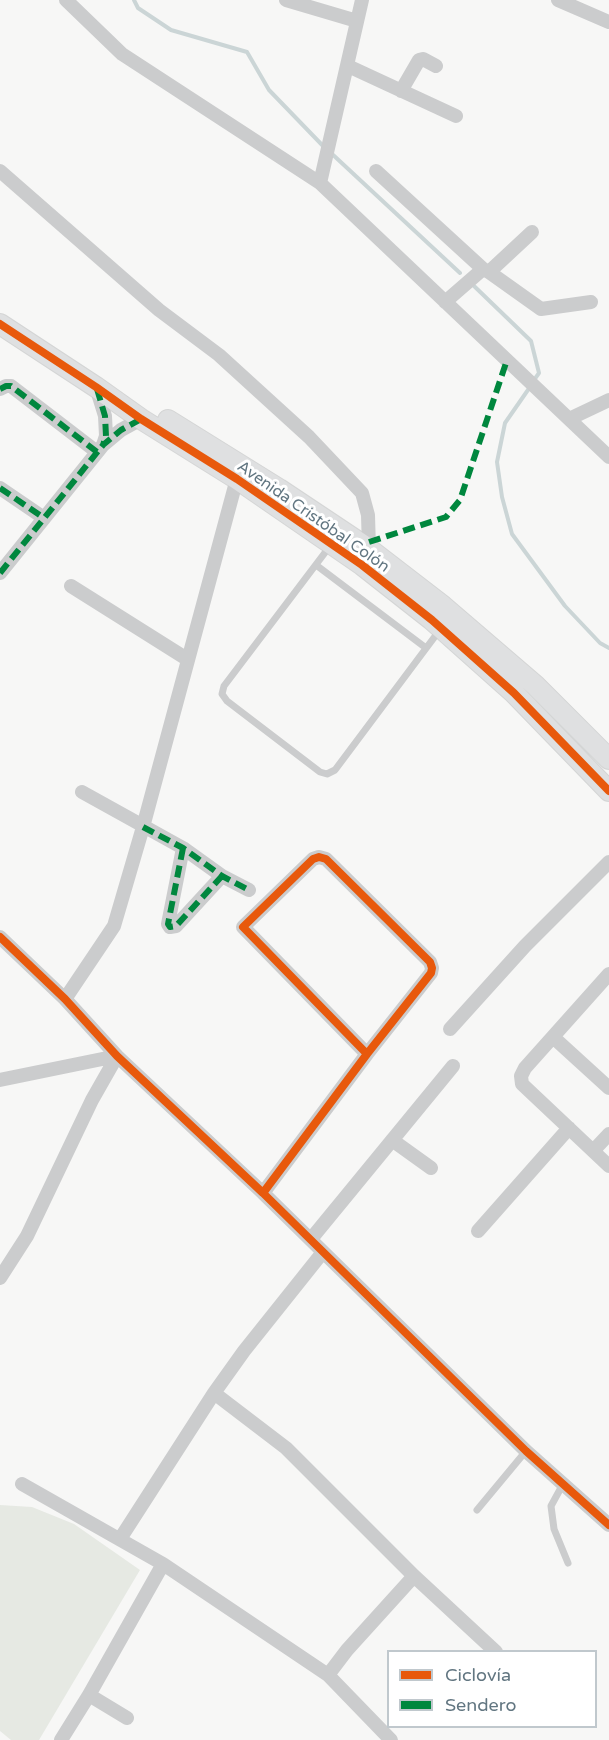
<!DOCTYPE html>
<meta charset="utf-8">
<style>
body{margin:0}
#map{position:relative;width:609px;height:1740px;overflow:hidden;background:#f7f7f6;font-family:"Varela Round",sans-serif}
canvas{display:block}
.legend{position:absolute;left:387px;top:1650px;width:210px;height:78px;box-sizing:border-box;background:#fff;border:2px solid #c0c8cd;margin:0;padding:8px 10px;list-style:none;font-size:18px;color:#627681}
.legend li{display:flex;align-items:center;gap:12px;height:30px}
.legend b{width:30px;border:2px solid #c0c8cd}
</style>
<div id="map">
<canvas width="609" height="1740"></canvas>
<ul class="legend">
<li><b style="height:8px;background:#e8590c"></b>Ciclovía</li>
<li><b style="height:8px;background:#00873e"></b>Sendero</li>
</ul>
</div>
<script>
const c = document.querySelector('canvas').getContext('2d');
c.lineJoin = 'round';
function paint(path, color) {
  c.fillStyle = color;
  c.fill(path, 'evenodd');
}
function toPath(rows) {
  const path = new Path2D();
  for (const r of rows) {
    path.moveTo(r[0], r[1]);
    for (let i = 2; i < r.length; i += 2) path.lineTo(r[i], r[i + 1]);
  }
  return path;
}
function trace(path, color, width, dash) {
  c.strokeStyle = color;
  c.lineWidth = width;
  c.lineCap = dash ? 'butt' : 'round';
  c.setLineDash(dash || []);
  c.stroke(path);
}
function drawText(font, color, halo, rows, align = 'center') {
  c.font = font + ' "Varela Round",sans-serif';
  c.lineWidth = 6;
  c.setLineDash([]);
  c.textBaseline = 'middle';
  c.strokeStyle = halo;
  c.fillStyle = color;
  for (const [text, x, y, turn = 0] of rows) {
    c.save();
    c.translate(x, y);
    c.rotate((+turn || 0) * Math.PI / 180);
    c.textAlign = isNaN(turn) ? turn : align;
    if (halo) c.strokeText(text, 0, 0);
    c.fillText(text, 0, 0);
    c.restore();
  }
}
paint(toPath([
 [0,1505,32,1507,74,1524,140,1570,39,1740,11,1740,0,1731]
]), '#e6e9e3');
trace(toPath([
 [134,0,138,8,171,30,247,52,269,90,325,148],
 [331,153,460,273],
 [474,286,531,341,539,373,534,380],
 [530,387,505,423,497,462,502,497,512,534,565,606,600,643,609,648]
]), '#cbd5d6', 4);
const secondary = toPath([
 [0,324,96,387,141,419,237,479,362,565,432,620,514,693,609,791],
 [168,420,279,489,369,549,443,606,535,685,609,759]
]);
trace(secondary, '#d4d5d5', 22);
trace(toPath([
 [330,546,224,686,222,694,227,701,320,772,327,774,335,770,439,631],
 [316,565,426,648],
 [563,1484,551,1506,554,1529,568,1563],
 [477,1510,526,1451]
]), '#cbcccd', 7);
trace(toPath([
 [66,0,122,54,320,183,609,457],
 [286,0,357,21],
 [558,0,609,22],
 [348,66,456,116],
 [401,91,419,60,423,59,436,66],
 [0,171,159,310,219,355,309,437,362,493,368,515,369,549],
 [376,171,483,269,445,302],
 [320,183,362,0],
 [483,269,489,272,532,232],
 [489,272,541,309,591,302],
 [96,387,105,416,106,436,103,445],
 [0,389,6,386,11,386,97,452],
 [569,419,609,400],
 [0,488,44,518],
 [0,573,103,445,121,430,141,419],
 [71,586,187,659],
 [82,792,183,848,222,876,249,890],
 [183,848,168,924,170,927,176,926,222,876],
 [0,937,65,999,117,1056,263,1193,526,1451,609,1525],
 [609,974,525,1068,521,1076,522,1084,609,1166],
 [65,999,114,926,143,827,239,471],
 [450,1029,525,946,609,862],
 [553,1037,609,1088],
 [0,1080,117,1056],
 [392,1140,431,1168],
 [593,1151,609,1134],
 [263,1193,367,1054,431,973,432,968,430,962,326,859,319,857,313,859,243,927,367,1054],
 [478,1231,569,1128],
 [311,1239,453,1066],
 [0,1278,27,1236,92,1100,117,1056],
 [214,1393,286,1448,414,1576,496,1652],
 [22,1484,163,1564,328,1675,391,1740],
 [120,1539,214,1393,244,1351,323,1252],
 [328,1675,347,1650,414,1576],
 [89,1695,127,1718],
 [61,1740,89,1695,163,1564]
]), '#cbcccd', 14);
trace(secondary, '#dfe0e1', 20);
trace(toPath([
 [0,389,6,386,11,386,97,452],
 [97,389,105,416,106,436,103,445],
 [0,488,44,518],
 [369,542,446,517,460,500,507,360],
 [0,573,103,445,121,430,141,419],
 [143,827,183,848,222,876,249,890],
 [183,848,168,924,170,927,176,926,222,876]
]), '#00873e', 6, [12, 6]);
trace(toPath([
 [0,324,96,387,141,419,237,479,362,565,432,620,514,693,609,791],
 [0,937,65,999,117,1056,263,1193,526,1451,609,1525],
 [263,1193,367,1054,431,973,432,968,430,962,326,859,319,857,313,859,243,927,367,1054]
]), '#e8590c', 8);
drawText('16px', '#627681', '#fff', [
 ["Avenida Cristóbal Colón",313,517,35]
]);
</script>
